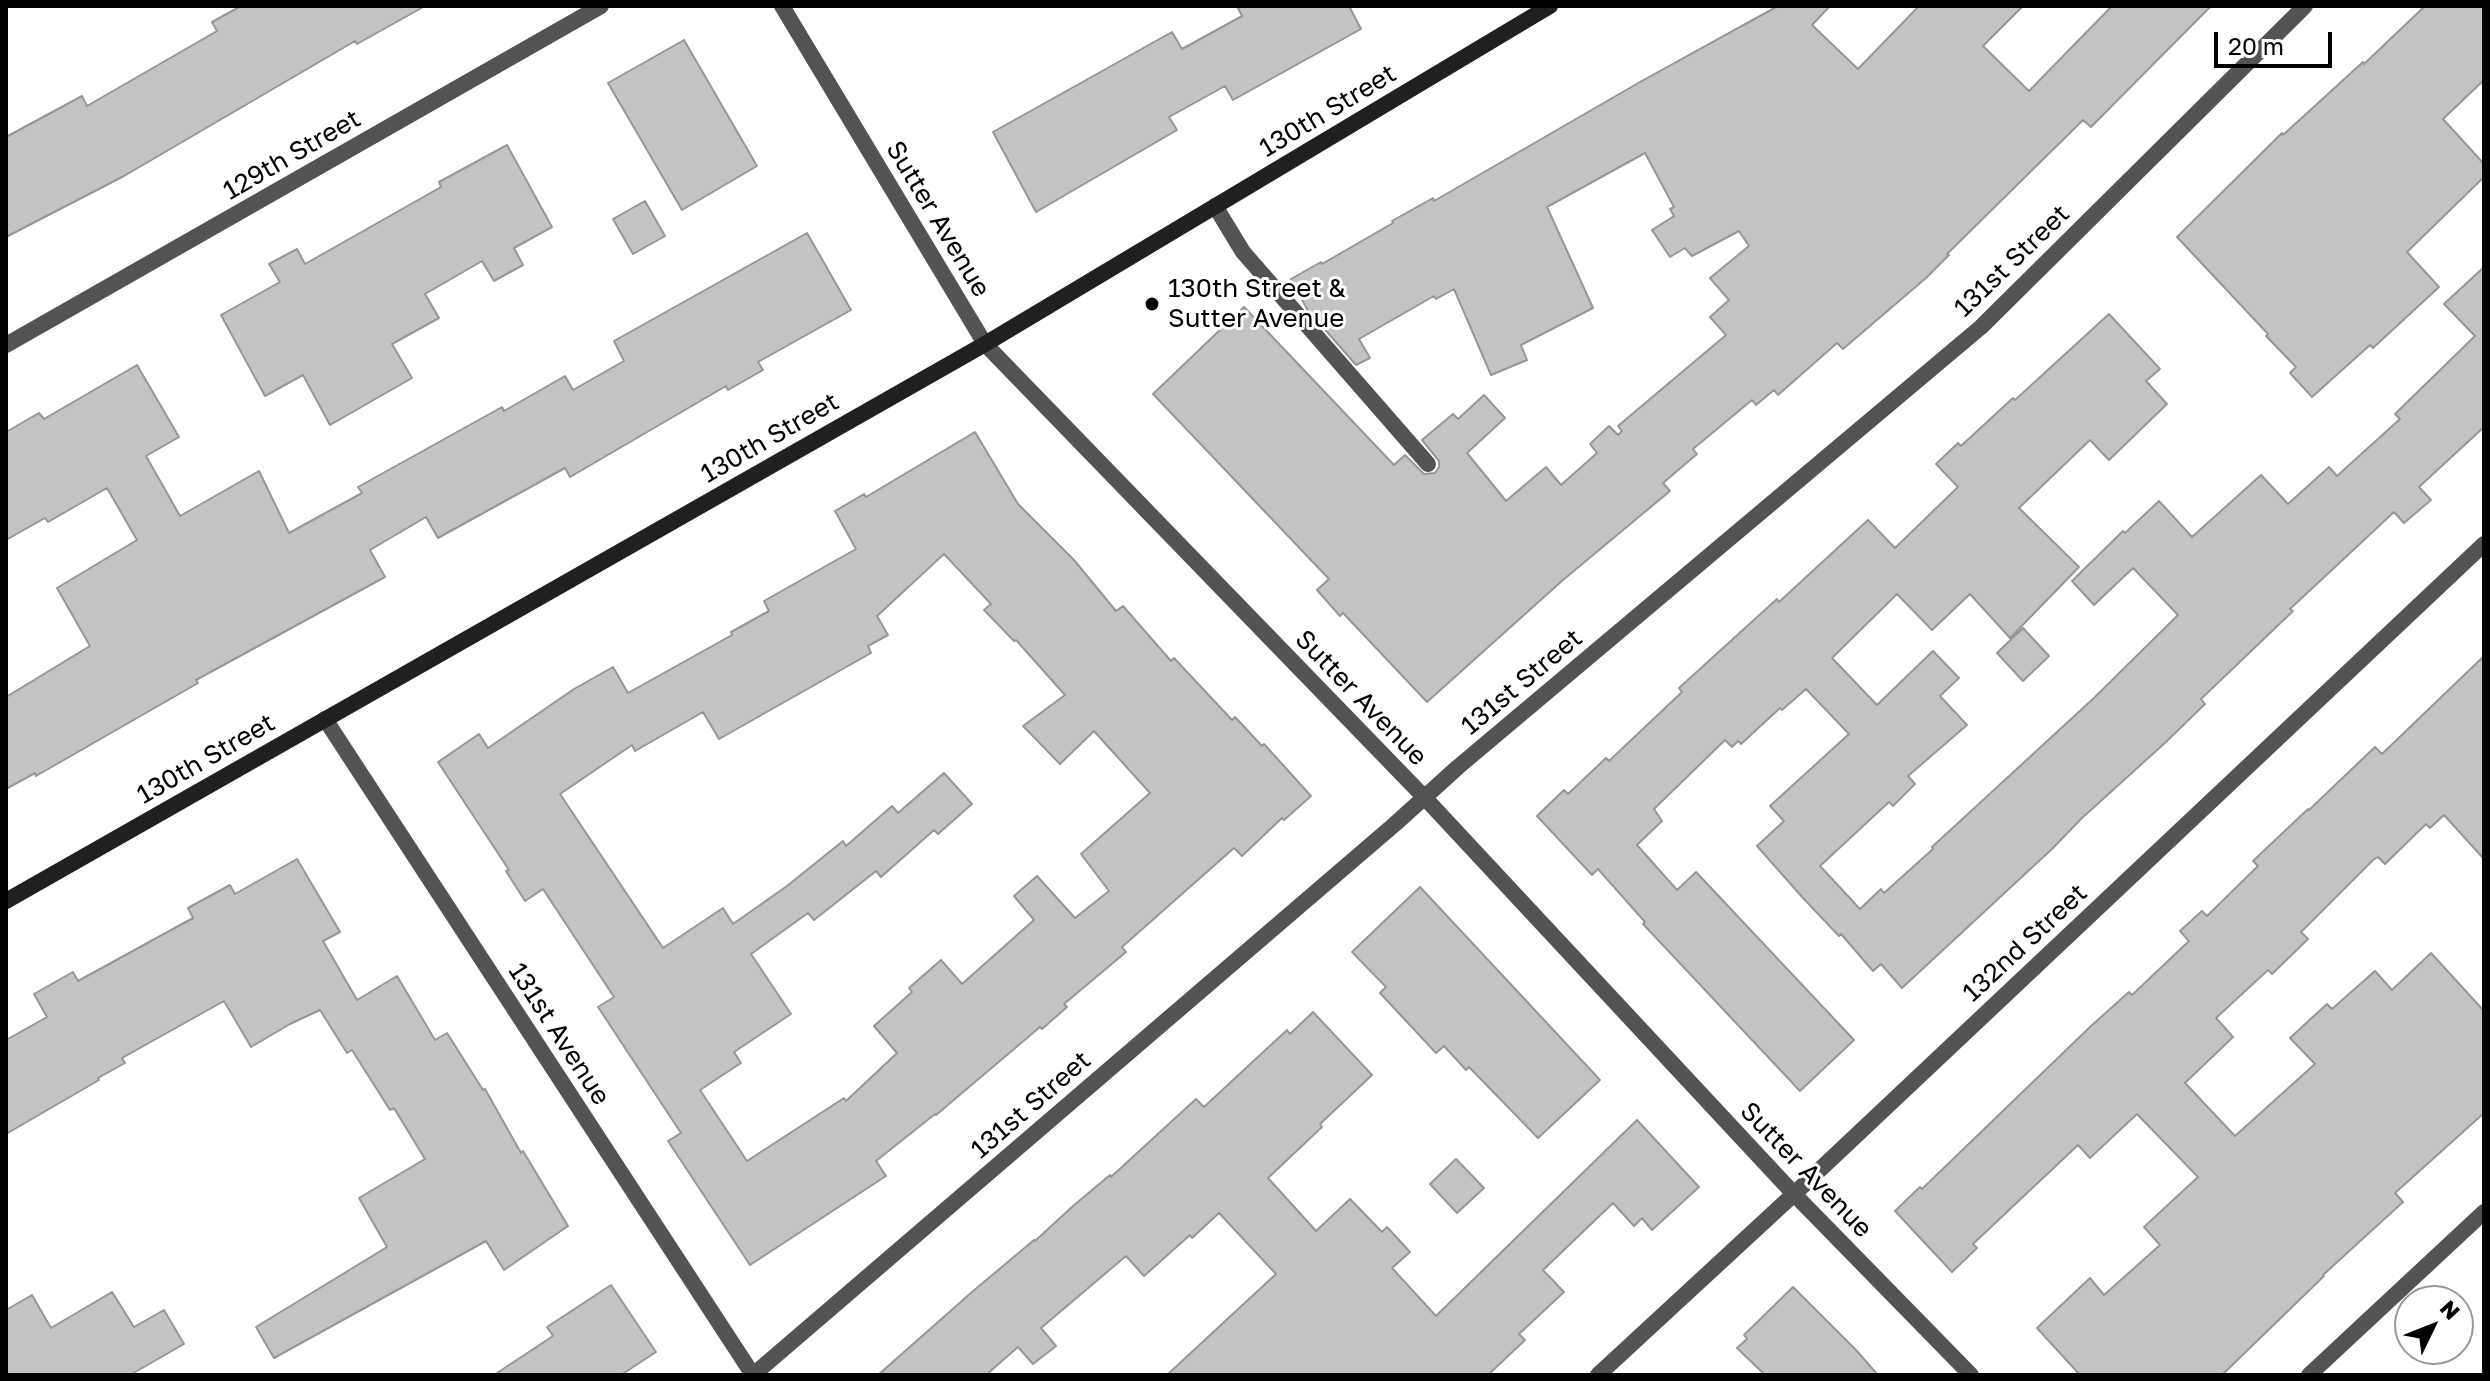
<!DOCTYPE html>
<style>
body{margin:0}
#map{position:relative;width:2490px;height:1381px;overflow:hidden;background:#fff;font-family:"Golos Text",sans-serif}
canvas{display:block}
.frame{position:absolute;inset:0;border:8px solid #000;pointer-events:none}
.north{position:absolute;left:2394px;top:1285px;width:80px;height:80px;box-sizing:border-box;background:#fff;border:2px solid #999;border-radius:50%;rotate:47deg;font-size:22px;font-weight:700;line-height:32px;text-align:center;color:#000}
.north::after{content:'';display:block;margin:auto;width:28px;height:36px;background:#000;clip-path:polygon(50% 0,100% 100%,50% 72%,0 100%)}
.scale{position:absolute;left:2214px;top:32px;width:118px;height:36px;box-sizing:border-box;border:4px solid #000;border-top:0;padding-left:10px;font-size:24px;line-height:28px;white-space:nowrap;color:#000;-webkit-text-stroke:6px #fff;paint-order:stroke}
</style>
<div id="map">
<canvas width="2490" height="1381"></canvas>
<div class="frame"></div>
<div class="north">N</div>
<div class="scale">20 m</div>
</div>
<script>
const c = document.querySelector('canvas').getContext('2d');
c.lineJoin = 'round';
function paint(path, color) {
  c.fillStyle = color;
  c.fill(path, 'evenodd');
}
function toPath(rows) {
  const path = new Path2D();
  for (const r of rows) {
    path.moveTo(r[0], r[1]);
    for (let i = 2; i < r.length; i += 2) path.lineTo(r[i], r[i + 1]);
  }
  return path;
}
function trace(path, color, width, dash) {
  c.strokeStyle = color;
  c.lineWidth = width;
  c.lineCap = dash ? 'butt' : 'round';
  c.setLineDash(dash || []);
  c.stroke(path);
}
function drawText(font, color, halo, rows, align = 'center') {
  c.font = font + ' "Golos Text",sans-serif';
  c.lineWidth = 6;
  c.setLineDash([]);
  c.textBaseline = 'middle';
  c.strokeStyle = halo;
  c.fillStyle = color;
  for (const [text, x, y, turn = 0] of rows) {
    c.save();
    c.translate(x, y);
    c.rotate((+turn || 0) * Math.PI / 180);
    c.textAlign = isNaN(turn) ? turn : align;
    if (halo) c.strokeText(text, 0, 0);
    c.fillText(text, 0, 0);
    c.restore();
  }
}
const building = toPath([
 [241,6,425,6,357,44,355,41,124,176,6,237,6,137,82,96,87,106,217,31,212,22,241,6],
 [1237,6,1349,6,1361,29,1233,100,1225,86,1169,117,1177,130,1036,212,993,132,1172,32,1182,49,1242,16,1237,6],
 [1778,6,1830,6,1812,25,1858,69,1919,6,2023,6,1983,46,2029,91,2112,6,2211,6,2091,127,2083,120,1947,254,1949,255,1926,278,1843,349,1837,343,1778,395,1774,390,1756,405,1752,400,1693,449,1697,454,1663,483,1670,491,1563,580,1427,702,1343,613,1340,616,1317,590,1329,579,1153,394,1244,307,1394,465,1405,455,1424,474,1435,473,1439,467,1439,461,1422,440,1453,414,1458,419,1484,395,1505,418,1467,453,1506,501,1546,467,1561,485,1597,453,1590,444,1609,426,1618,435,1622,431,1618,426,1726,335,1710,317,1729,300,1710,278,1749,246,1739,231,1692,256,1685,248,1670,257,1652,230,1674,216,1670,209,1674,207,1645,153,1547,207,1593,308,1521,345,1527,360,1491,375,1454,289,1436,299,1434,296,1359,339,1370,358,1356,365,1307,309,1291,279,1321,262,1322,264,1393,223,1392,221,1433,198,1434,201,1640,82,1778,6],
 [2425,6,2484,6,2484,80,2443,119,2484,164,2484,177,2407,252,2439,287,2373,348,2370,345,2312,397,2290,373,2296,367,2266,336,2268,334,2177,237,2282,133,2283,135,2363,62,2364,64,2425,6],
 [684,40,757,166,682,210,608,83,684,40],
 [507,145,552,227,514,248,523,265,494,281,482,261,425,294,439,318,392,344,412,378,330,425,303,375,265,396,221,315,280,282,269,264,297,249,305,264,441,187,439,182,507,145],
 [645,201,665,236,633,254,613,219,645,201],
 [807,233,851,310,758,362,763,370,728,390,726,386,570,477,565,468,438,538,426,517,370,550,385,577,196,680,198,683,36,776,35,773,6,789,6,697,90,646,57,588,137,540,107,488,48,522,45,518,6,540,6,432,39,413,44,419,137,365,179,437,146,456,180,516,259,471,289,533,362,493,358,487,502,407,504,411,565,376,573,390,624,361,614,341,807,233],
 [2484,267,2484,427,2419,487,2431,500,2404,523,2394,512,2290,609,2293,611,2201,699,2205,704,2166,742,2082,818,2052,849,1902,988,1881,964,1873,971,1841,934,1839,936,1803,898,1757,846,1784,821,1770,806,1849,734,1806,689,1782,710,1780,708,1741,744,1738,741,1732,747,1725,740,1654,809,1662,821,1637,845,1677,890,1696,872,1854,1040,1800,1091,1643,924,1645,922,1598,869,1592,875,1537,816,1564,790,1568,794,1606,758,1609,761,1682,692,1679,688,1777,599,1779,602,1868,520,1895,548,1958,487,1936,464,1958,443,1961,446,2013,398,2015,400,2109,314,2160,369,2146,381,2167,404,2109,460,2090,440,2019,508,2079,567,2010,638,1970,594,1932,630,1897,594,1832,658,1877,705,1933,651,1959,678,1940,696,1967,725,1908,776,1915,784,1893,806,1889,802,1820,866,1860,909,1881,889,1884,893,1933,849,1932,847,2095,697,2178,615,2133,568,2094,605,2072,581,2123,531,2125,533,2159,501,2192,537,2261,475,2288,504,2329,467,2337,476,2400,419,2395,414,2475,336,2444,304,2484,267],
 [975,432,1018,504,1074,560,1116,611,1123,606,1171,661,1174,658,1232,720,1235,717,1262,746,1264,744,1311,796,1284,820,1282,818,1242,856,1234,848,1122,947,1126,952,1064,1004,1067,1007,1042,1029,1040,1027,936,1115,935,1114,876,1161,886,1176,750,1265,668,1141,681,1133,598,1007,614,997,543,889,525,901,506,871,509,870,438,762,479,734,488,748,574,689,613,667,628,693,732,635,731,632,769,611,764,601,856,549,835,511,864,494,866,497,975,432],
 [944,554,991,604,984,610,1014,641,1016,640,1065,695,1023,726,1060,764,1094,731,1150,793,1081,854,1109,891,1075,918,1037,876,1014,896,1034,920,962,984,941,960,909,988,912,992,874,1026,897,1053,846,1101,844,1098,747,1161,700,1090,741,1063,734,1052,791,1014,751,954,808,913,814,920,876,871,881,877,934,830,938,834,972,804,944,773,898,813,892,806,846,846,843,841,787,886,733,924,723,908,663,948,560,794,632,745,635,751,703,712,719,739,871,653,868,646,888,635,877,616,944,554],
 [2023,628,2049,656,2023,681,1997,653,2023,628],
 [2484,656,2484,859,2444,815,2430,828,2426,824,2385,864,2378,857,2373,860,2301,932,2308,939,2272,974,2268,970,2216,1018,2233,1037,2185,1083,2235,1136,2315,1064,2290,1038,2327,1004,2332,1009,2375,971,2392,990,2431,953,2484,1011,2484,1113,2395,1193,2403,1202,2323,1275,2324,1276,2222,1375,2080,1375,2037,1328,2090,1278,2104,1295,2160,1245,2144,1227,2198,1177,2137,1114,2090,1158,2078,1145,1973,1244,1977,1248,1952,1272,1895,1211,1920,1187,1922,1189,2091,1026,2129,992,2132,995,2189,941,2180,931,2202,911,2207,916,2258,866,2253,861,2308,809,2309,810,2375,747,2382,754,2484,656],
 [297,859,340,932,323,941,357,1000,397,976,435,1040,447,1033,483,1090,485,1089,521,1153,523,1151,568,1226,504,1270,486,1241,274,1358,256,1327,387,1247,359,1198,425,1159,394,1108,390,1110,352,1050,347,1053,320,1010,290,1024,251,1047,224,1001,122,1058,125,1063,98,1078,99,1080,6,1134,6,1040,47,1017,34,994,73,972,78,981,193,918,188,908,230,885,235,894,297,859],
 [1420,887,1600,1080,1538,1138,1469,1067,1466,1070,1444,1046,1436,1053,1380,993,1386,987,1352,952,1420,887],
 [1313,1012,1372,1075,1320,1124,1322,1127,1268,1178,1316,1231,1350,1199,1382,1232,1387,1227,1410,1252,1392,1268,1436,1316,1637,1120,1699,1187,1652,1230,1642,1218,1634,1226,1613,1203,1543,1270,1564,1292,1519,1334,1525,1340,1488,1375,1167,1375,1276,1274,1219,1213,1192,1238,1190,1235,1144,1276,1126,1256,1041,1328,1056,1346,1033,1364,1018,1347,986,1375,878,1375,972,1292,1034,1240,1035,1241,1073,1206,1110,1175,1111,1177,1196,1099,1204,1107,1287,1030,1290,1034,1313,1012],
 [1456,1159,1484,1188,1457,1213,1430,1184,1456,1159],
 [611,1285,656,1352,621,1375,494,1375,553,1336,547,1327,611,1285],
 [1793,1287,1856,1350,1878,1375,1765,1375,1737,1348,1747,1339,1744,1335,1793,1287],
 [112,1292,134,1327,164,1310,184,1344,130,1375,6,1375,6,1310,32,1295,51,1328,112,1292]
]);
paint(building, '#c3c3c3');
trace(building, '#979797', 2);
trace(toPath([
 [1215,206,1243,252,1428,464]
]), '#535353', 16);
trace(toPath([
 [782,6,985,344,1425,798,1794,1194,1971,1375],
 [6,345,601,6],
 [325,719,753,1375],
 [753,1375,1395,824,1458,767,1981,327,2305,6],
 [1598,1375,1794,1194,2484,544],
 [2309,1375,2484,1212]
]), '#535353', 16);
trace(toPath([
 [6,901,985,344,1550,6]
]), '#202020', 16);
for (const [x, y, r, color] of [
 [1152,304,8,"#000"]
]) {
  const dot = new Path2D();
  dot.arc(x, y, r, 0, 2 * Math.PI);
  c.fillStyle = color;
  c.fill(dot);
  trace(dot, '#fff', 3);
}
drawText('26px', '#000', '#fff', [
 ["130th Street",1328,111,-31],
 ["129th Street",292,155,-30],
 ["Sutter Avenue",938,219,59],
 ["131st Street",2012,261,-44],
 ["130th Street",770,438,-30],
 ["131st Street",1522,682,-40],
 ["Sutter Avenue",1361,698,46],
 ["130th Street",206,759,-30],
 ["132nd Street",2025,943,-43],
 ["131st Avenue",559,1034,57],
 ["131st Street",1031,1105,-41],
 ["Sutter Avenue",1806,1170,46]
]);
drawText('26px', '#000', '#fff', [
 ["130th Street &",1168,289],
 ["Sutter Avenue",1168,319]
], 'left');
</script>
